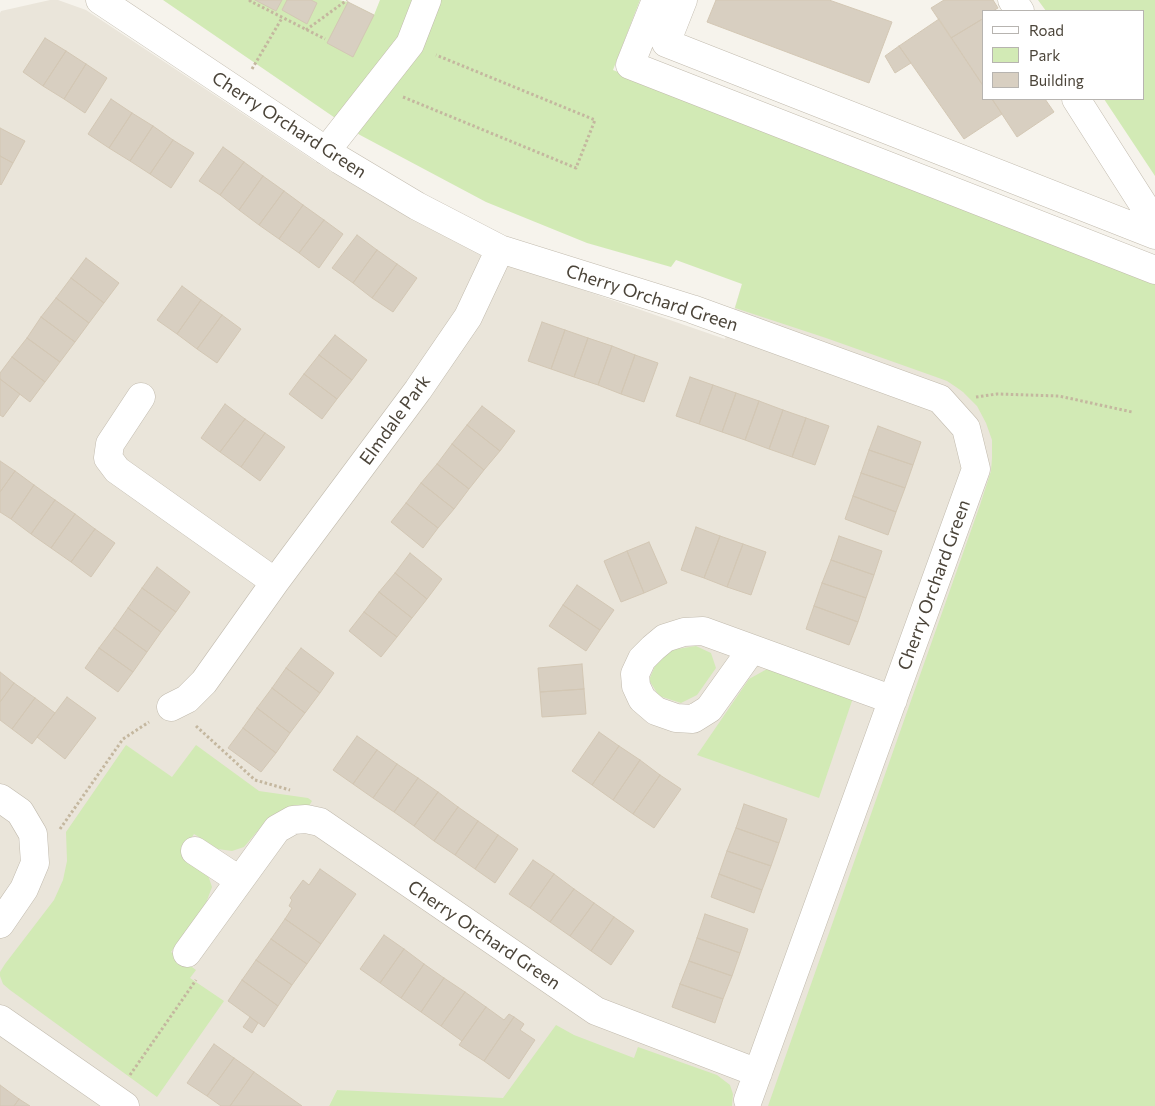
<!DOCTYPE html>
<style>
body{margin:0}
#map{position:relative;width:1155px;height:1106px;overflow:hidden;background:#f6f3ec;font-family:Commissioner,sans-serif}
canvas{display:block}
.legend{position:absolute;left:982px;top:10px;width:162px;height:90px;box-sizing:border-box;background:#fff;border:1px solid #b7b4b0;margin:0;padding:6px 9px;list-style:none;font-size:15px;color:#4b4439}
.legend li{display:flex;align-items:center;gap:10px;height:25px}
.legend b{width:25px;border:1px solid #b7b4b0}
</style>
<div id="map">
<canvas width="1155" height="1106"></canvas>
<ul class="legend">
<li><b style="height:6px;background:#fff"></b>Road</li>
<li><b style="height:14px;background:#d2eab5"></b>Park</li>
<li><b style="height:14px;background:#d8cfc1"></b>Building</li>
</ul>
</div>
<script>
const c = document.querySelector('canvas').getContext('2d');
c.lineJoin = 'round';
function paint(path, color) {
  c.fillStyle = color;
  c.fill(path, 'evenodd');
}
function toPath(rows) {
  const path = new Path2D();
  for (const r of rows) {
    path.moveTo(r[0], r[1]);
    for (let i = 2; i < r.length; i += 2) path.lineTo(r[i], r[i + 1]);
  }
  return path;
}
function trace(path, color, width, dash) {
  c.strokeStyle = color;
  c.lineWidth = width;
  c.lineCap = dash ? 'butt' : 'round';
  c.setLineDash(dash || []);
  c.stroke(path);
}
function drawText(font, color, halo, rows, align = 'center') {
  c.font = font + ' Commissioner,sans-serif';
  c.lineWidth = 4.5;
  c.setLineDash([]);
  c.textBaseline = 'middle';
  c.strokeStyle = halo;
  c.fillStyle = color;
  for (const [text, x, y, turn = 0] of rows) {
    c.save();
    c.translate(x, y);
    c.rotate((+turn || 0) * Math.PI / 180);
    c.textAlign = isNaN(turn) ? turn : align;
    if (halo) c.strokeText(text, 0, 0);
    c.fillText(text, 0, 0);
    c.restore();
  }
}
paint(toPath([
 [50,0,58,0,86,10,328,170,391,207,454,239,580,289,725,339,742,284,1136,276,803,1106,502,1106,337,1090,329,1106,0,1106,0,13,1,11]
]), '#eae5da');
paint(toPath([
 [163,0,339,0,348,2,374,15,380,0,640,0,613,70,1155,284,1155,1106,768,1106,980,505,991,471,992,458,992,440,986,423,977,406,963,392,956,387,947,381,936,377,826,338,735,308,742,284,676,260,671,267,587,243,486,202,360,135],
 [1038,0,1155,0,1155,176,1104,99,1144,99,1144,11,1046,11],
 [696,646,711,653,716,668,697,695,681,703,659,696,649,680,655,666,671,650],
 [767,669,853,698,819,798,697,755,749,679],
 [126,745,172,777,196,745,259,791,308,798,312,801,309,806,295,805,280,811,266,821,244,847,232,851,218,849,194,834,181,853,202,867,208,875,212,887,206,903,171,952,196,970,190,978,224,1001,157,1097,10,990,3,984,0,976,0,972,5,964,54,900,63,880,67,861,66,832],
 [556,1025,574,1035,634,1058,638,1047,717,1075,730,1085,733,1094,732,1106,329,1106,337,1090,503,1098]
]), '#d2eab5');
const building = toPath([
 [255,0,282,0,276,11,255,0],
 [287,0,311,0,317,3,307,24,282,10,287,0],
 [716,0,829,0,892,22,869,83,707,22,716,0],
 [944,0,993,0,998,8,993,11,984,11,984,18,951,38,931,8,944,0],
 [348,2,374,15,353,57,327,43,348,2],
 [984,18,984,87,951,38,984,18],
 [939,19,984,87,984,99,992,99,1002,114,964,139,899,46,939,19],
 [45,38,66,51,43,86,23,72,45,38],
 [899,46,911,63,895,73,885,56,899,46],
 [66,51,86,64,64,99,43,86,66,51],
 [86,64,107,78,85,113,64,99,86,64],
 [111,99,132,113,109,148,88,134,111,99],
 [992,99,1045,99,1054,112,1017,137,992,99],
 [132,113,153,126,130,161,109,148,132,113],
 [153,126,173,140,150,174,130,161,153,126],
 [0,128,25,141,13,163,0,156,0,128],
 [173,140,194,153,171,188,150,174,173,140],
 [223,147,244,162,220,195,199,181,223,147],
 [0,156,13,163,1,185,0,184,0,156],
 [244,162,263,176,239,210,220,195,244,162],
 [263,176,284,191,259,225,239,210,263,176],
 [284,191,303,205,279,239,259,225,284,191],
 [303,205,324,220,299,253,279,239,303,205],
 [324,220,343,234,319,268,299,253,324,220],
 [357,235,377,250,353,283,332,268,357,235],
 [377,250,397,264,372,298,353,283,377,250],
 [86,258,119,283,104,303,71,278,86,258],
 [397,264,417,278,393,312,372,298,397,264],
 [71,278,104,303,89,323,56,298,71,278],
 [182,286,201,300,177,334,157,320,182,286],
 [56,298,89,323,75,342,41,317,56,298],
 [201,300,222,315,197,349,177,334,201,300],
 [222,315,241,329,217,363,197,349,222,315],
 [41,317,75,342,60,362,27,338,41,317],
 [542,322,565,330,551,369,528,361,542,322],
 [565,330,588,338,574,377,551,369,565,330],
 [335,335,367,360,352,380,319,355,335,335],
 [27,338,60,362,45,382,12,357,27,338],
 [588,338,612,346,598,385,574,377,588,338],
 [612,346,635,355,621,394,598,385,612,346],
 [319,355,352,380,337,399,304,374,319,355],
 [635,355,658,363,644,402,621,394,635,355],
 [12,357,45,382,30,402,0,379,0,373,12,357],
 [304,374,337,399,322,419,289,394,304,374],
 [690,377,713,385,699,424,676,416,690,377],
 [0,379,20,394,3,417,0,415,0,379],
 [713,385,736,393,722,432,699,424,713,385],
 [736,393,759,401,745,440,722,432,736,393],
 [759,401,783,410,769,449,745,440,759,401],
 [225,404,245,419,220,452,201,438,225,404],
 [482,406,515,431,500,451,467,425,482,406],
 [783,410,806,418,792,457,769,449,783,410],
 [806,418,829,426,815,465,792,457,806,418],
 [245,419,265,433,241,467,220,452,245,419],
 [467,425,500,451,484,470,452,444,467,425],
 [878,426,921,442,913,465,869,450,878,426],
 [265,433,285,447,260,481,241,467,265,433],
 [452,444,484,470,469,489,437,464,452,444],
 [869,450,913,465,905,488,861,473,869,450],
 [0,461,15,471,0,492,0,461],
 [437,464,469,489,454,509,421,483,437,464],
 [15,471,34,485,11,519,0,512,0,492,15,471],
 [861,473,905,488,896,512,853,496,861,473],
 [421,483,454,509,438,528,406,503,421,483],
 [34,485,55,500,31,534,11,519,34,485],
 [853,496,896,512,888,535,845,519,853,496],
 [55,500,75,514,51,548,31,534,55,500],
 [406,503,438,528,423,548,391,522,406,503],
 [75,514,95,529,71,562,51,548,75,514],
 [696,527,720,536,704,578,681,570,696,527],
 [95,529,115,543,91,577,71,562,95,529],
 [720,536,743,544,727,587,704,578,720,536],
 [839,536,882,551,874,575,831,560,839,536],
 [649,542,667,583,644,593,627,551,649,542],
 [743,544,766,552,751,595,727,587,743,544],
 [627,551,644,593,621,602,604,561,627,551],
 [410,553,442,579,427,599,395,573,410,553],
 [831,560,874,575,866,598,822,583,831,560],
 [157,567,190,592,176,612,142,588,157,567],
 [395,573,427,599,412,618,379,592,395,573],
 [822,583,866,598,858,622,814,606,822,583],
 [577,585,614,610,600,630,563,605,577,585],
 [142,588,176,612,161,632,128,608,142,588],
 [379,592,412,618,397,637,364,612,379,592],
 [563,605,600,630,586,651,549,626,563,605],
 [814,606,858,622,849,645,806,629,814,606],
 [128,608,161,632,147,652,114,628,128,608],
 [364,612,397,637,381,657,349,631,364,612],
 [114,628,147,652,133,672,99,648,114,628],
 [99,648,133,672,118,692,85,668,99,648],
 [301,648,334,673,320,693,286,668,301,648],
 [582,664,584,689,540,692,538,668,582,664],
 [286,668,320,693,305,713,272,688,286,668],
 [0,672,14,683,0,702,0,672],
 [14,683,35,698,12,729,0,720,0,702,14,683],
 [272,688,305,713,290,733,257,708,272,688],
 [584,689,586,714,542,717,540,692,584,689],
 [67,697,96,718,65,759,37,737,67,697],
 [35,698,55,713,32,744,12,729,35,698],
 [257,708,290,733,276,753,243,728,257,708],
 [243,728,276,753,261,772,228,748,243,728],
 [599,732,619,746,592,785,572,771,599,732],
 [357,736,377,750,353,784,333,770,357,736],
 [619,746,640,760,613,800,592,785,619,746],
 [377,750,397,764,373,798,353,784,377,750],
 [640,760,660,775,633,814,613,800,640,760],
 [397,764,418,778,394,812,373,798,397,764],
 [660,775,681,789,654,828,633,814,660,775],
 [418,778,438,792,414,826,394,812,418,778],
 [438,792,458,807,434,841,414,826,438,792],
 [744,804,787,819,779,843,736,828,744,804],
 [458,807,478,821,455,855,434,841,458,807],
 [478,821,498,835,475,869,455,855,478,821],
 [736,828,779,843,771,866,727,851,736,828],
 [498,835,518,849,495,883,475,869,498,835],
 [727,851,771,866,762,890,719,874,727,851],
 [533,860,554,874,530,908,509,894,533,860],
 [320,869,356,894,321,944,285,919,292,908,289,906,292,900,290,898,303,880,309,885,320,869],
 [554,874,574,889,550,922,530,908,554,874],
 [719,874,762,890,754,913,711,897,719,874],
 [574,889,594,903,570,936,550,922,574,889],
 [594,903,614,917,591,951,570,936,594,903],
 [705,914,748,929,740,953,697,938,705,914],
 [614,917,634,931,611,965,591,951,614,917],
 [285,919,321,944,307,964,271,939,285,919],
 [384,935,404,949,380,983,360,969,384,935],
 [697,938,740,953,732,976,689,961,697,938],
 [271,939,307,964,292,985,256,960,271,939],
 [404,949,424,964,401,998,380,983,404,949],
 [256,960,292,985,278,1006,242,980,256,960],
 [689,961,732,976,723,999,680,984,689,961],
 [424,964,444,978,421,1012,401,998,424,964],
 [444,978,465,992,441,1026,421,1012,444,978],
 [242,980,278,1006,264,1027,228,1001,242,980],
 [680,984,723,999,715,1023,672,1007,680,984],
 [465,992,486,1007,462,1041,441,1026,465,992],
 [486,1007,504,1020,509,1014,514,1017,484,1061,459,1045,486,1007],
 [250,1017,258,1023,252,1033,243,1027,250,1017],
 [514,1017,524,1024,520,1030,535,1040,509,1079,484,1061,514,1017],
 [214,1044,234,1058,207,1096,187,1083,214,1044],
 [234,1058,254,1072,230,1106,221,1106,207,1096,234,1058],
 [254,1072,302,1106,230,1106,254,1072],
 [0,1085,19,1099,14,1106,0,1106,0,1085],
 [19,1099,30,1106,14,1106,19,1099]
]);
paint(building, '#d8cfc1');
trace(building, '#d3c7b4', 1);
const minor = toPath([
 [100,0,340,160,417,206,500,249,692,309,940,399,966,428,976,469,748,1100],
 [656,0,630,65,1155,270],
 [683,0,666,43,1155,235],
 [1012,0,1020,11],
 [1076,99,1155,223],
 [326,151,410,44,427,0],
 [141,397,110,444,108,458,117,470,275,582],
 [752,649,709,709,693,719,676,718,656,711,642,699,636,686,635,674,642,659,653,648,665,638,684,632,703,631,893,700],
 [171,707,187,699,204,682,275,582,418,390,468,317,500,249],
 [0,798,20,812,33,834,35,863,24,889,0,924],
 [195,851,239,880],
 [187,953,277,829,293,820,306,819,320,822,596,1011,758,1073],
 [0,1019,125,1106]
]);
trace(minor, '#c2bbae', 29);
trace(toPath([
 [251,0,250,1,325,39],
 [306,30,347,0],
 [252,69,282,18],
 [403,97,576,168,595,120,436,55],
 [976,397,997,394,1059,396,1132,412],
 [196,726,255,780,290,790],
 [60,829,123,739,149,722],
 [130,1075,196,980]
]), '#c4b79f', 3, [2.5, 2.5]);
trace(minor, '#fff', 28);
drawText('18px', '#4b4439', '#fff', [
 ["Cherry Orchard Green",289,125,33],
 ["Cherry Orchard Green",652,298,18],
 ["Elmdale Park",395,420,-54],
 ["Cherry Orchard Green",934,585,-70],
 ["Cherry Orchard Green",484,935,34]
]);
</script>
